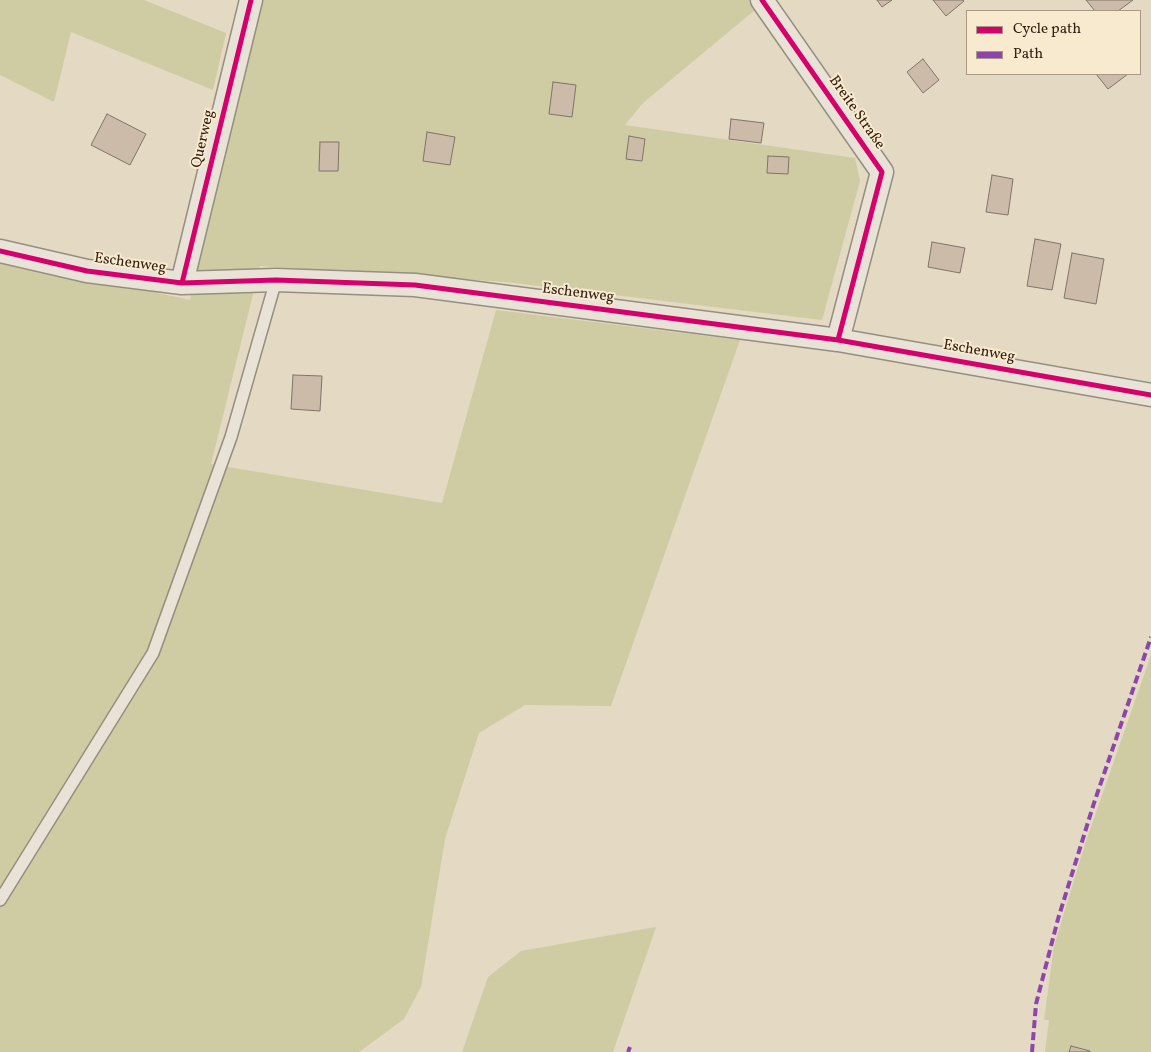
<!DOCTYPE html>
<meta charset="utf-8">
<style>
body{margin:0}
#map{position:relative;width:1151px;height:1052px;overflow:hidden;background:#e4d9c2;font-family:Vollkorn,serif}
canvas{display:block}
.legend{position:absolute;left:966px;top:10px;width:175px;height:65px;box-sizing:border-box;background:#f7eace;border:1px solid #a99984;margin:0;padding:6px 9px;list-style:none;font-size:15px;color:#352015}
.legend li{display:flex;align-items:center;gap:10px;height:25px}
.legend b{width:25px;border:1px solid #a99984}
</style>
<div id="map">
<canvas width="1151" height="1052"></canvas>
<ul class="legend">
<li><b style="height:6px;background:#d6006c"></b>Cycle path</li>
<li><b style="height:6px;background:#8e44ad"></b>Path</li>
</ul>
</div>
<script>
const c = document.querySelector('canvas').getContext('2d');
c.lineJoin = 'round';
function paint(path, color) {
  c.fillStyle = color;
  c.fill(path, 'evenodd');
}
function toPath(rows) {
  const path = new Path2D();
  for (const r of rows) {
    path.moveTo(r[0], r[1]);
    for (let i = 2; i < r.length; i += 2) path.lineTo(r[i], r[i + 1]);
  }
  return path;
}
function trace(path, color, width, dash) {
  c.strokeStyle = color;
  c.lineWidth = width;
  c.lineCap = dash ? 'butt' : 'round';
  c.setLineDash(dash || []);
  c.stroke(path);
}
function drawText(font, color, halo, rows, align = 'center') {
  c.font = font + ' Vollkorn,serif';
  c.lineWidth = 4;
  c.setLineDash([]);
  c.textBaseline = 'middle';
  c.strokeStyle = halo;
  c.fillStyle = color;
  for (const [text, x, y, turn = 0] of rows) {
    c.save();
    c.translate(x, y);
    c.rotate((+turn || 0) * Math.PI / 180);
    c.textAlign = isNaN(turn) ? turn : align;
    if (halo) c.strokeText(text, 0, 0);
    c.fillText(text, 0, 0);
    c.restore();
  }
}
paint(toPath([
 [0,0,144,0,226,33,213,90,71,32,54,102,0,75],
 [260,0,767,0,643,103,625,125,855,158,860,181,822,320,506,282,260,266,211,464,442,503,496,310,740,340,611,706,525,705,479,733,445,839,421,987,404,1019,359,1052,0,1052,0,259,190,300,246,41],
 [1151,655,1151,1052,1045,1052,1049,1020,1044,1020,1054,946,1085,844],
 [656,927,613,1052,462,1052,488,977,521,951]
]), '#cfcca4');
const building = toPath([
 [877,0,892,0,882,7,877,0],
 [933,0,963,0,964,1,946,16,933,0],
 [1086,0,1133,0,1118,11,1095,11,1086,0],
 [923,59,939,80,923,93,907,72,923,59],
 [1096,74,1128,74,1108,89,1096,74],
 [553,82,576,85,572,117,549,114,553,82],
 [107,114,146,134,130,165,91,145,107,114],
 [731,119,764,123,761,143,729,139,731,119],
 [427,132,455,137,450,165,423,161,427,132],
 [629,136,645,139,642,161,626,159,629,136],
 [320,142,339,142,338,171,319,171,320,142],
 [768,156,789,157,788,174,767,173,768,156],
 [992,175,1013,179,1008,215,986,212,992,175],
 [1035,239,1061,244,1052,290,1027,286,1035,239],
 [932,242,965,248,960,273,928,267,932,242],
 [1072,253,1104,259,1096,304,1064,298,1072,253],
 [293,375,322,376,320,411,291,409,293,375],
 [1071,1046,1090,1051,1090,1052,1069,1052,1071,1046]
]);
paint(building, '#ccbba9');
trace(building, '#7e7568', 1);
const lane = toPath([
 [0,900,153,653,231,437,276,280]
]);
const street = toPath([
 [762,0,882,172,838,340],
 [0,251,87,271,182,283,276,280,415,285,838,340,1151,395],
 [182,283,251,0]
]);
trace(lane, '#968e7f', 14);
trace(street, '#968e7f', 25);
trace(lane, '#e9e3d7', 11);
trace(street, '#e9e3d7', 22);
trace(toPath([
 [628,1052,630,1047],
 [1032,1052,1036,1004,1058,919,1094,803,1151,637]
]), '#8e44ad', 4, [8, 4]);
trace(toPath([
 [762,0,882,172,838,340],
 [0,251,87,271,182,283,276,280,415,285,838,340,1151,395],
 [182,283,251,0]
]), '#d6006c', 5);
drawText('15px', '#352015', '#f7eace', [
 ["Breite Straße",856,113,55],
 ["Querweg",204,139,-77],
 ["Eschenweg",130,264,8],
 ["Eschenweg",578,294,7],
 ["Eschenweg",979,352,10]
]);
</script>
